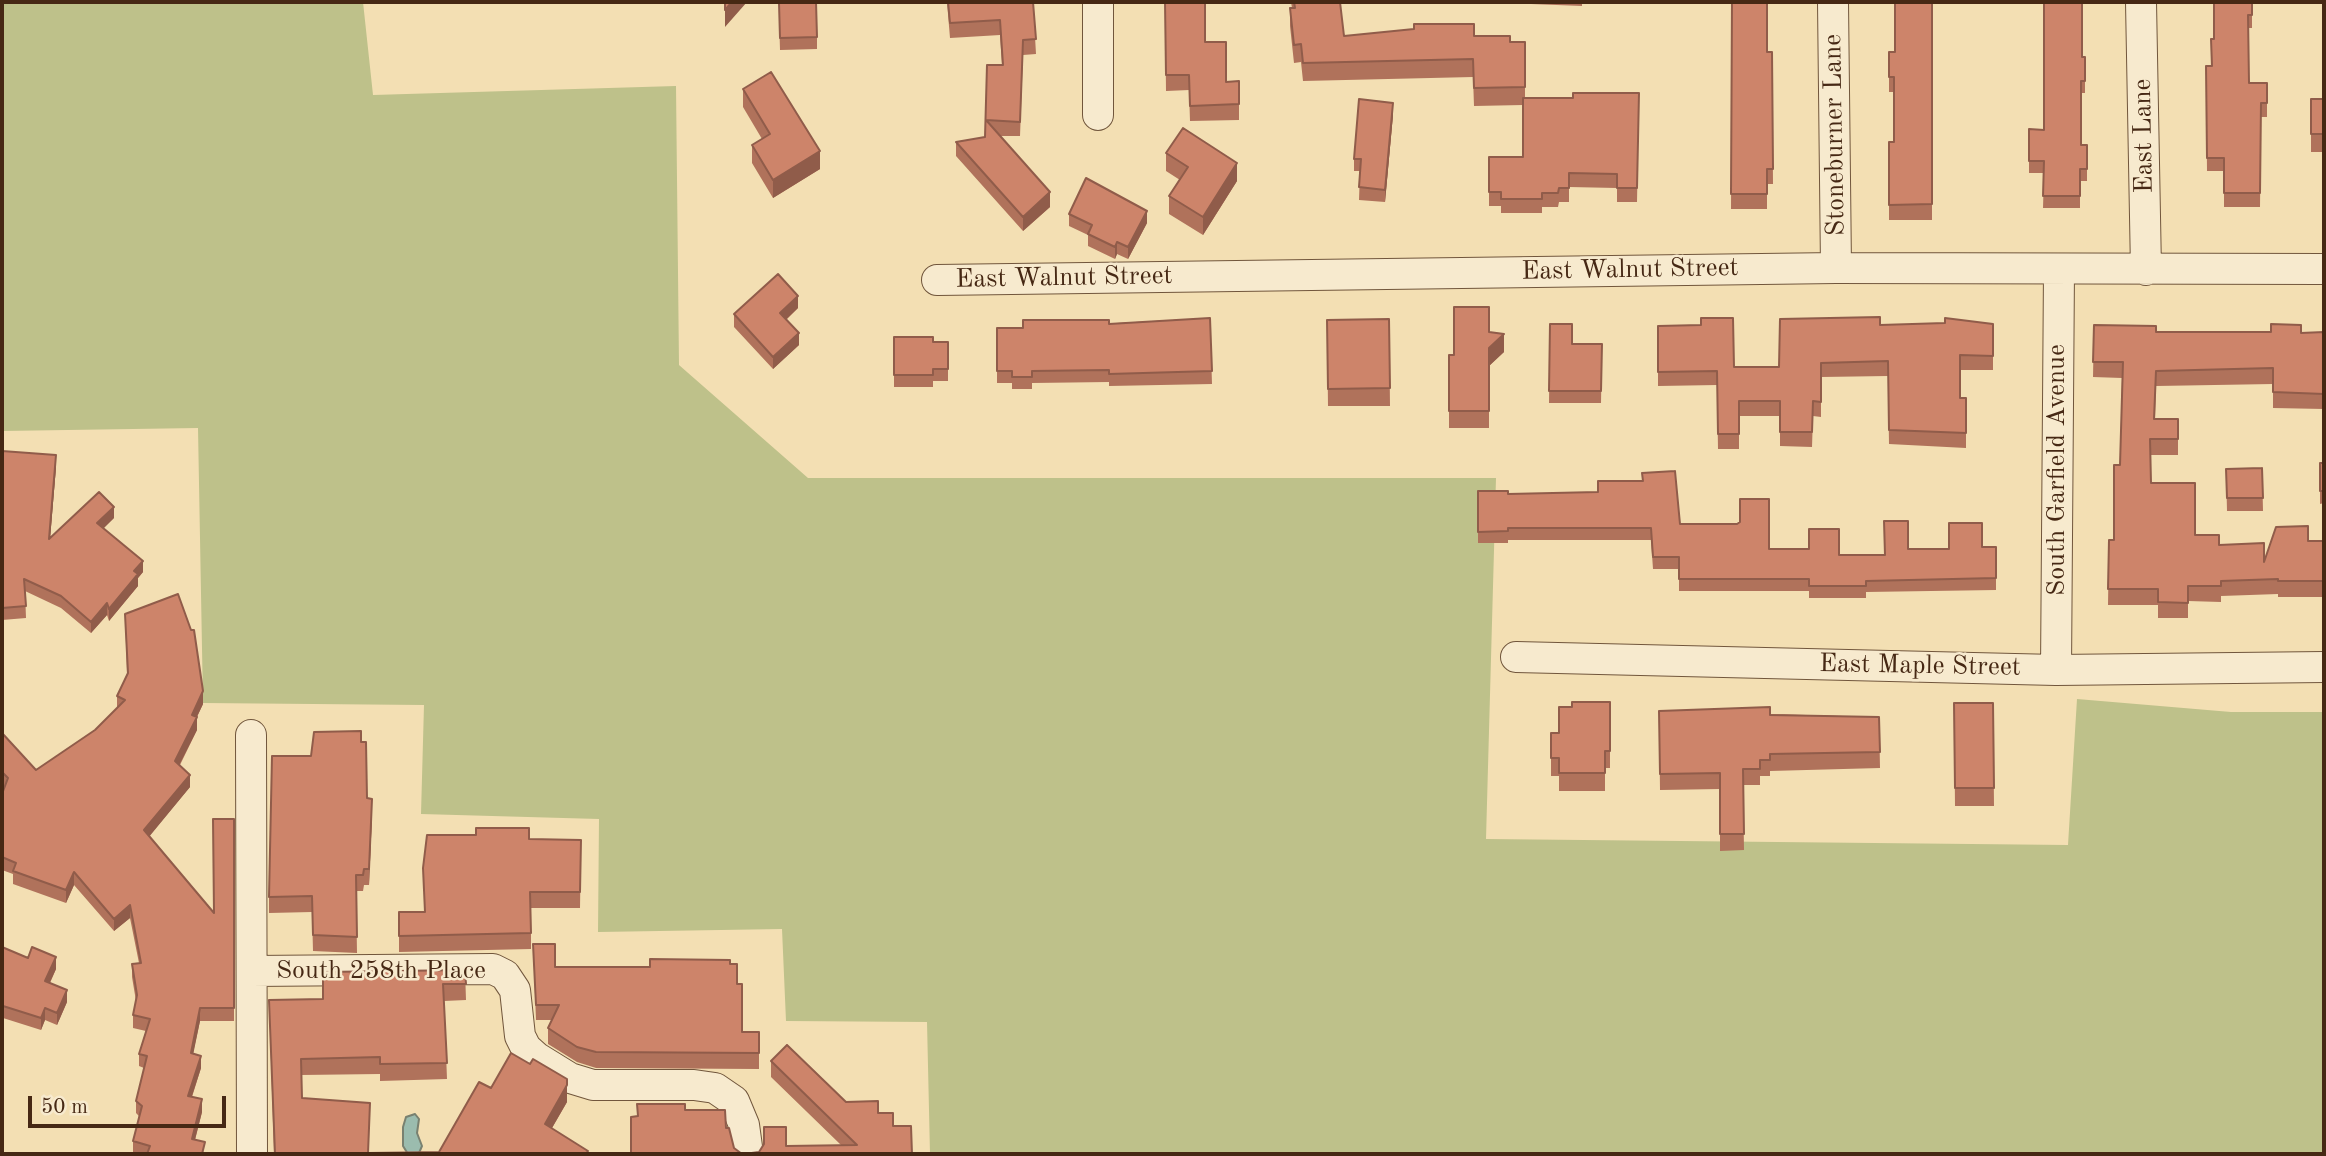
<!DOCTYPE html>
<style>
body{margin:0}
#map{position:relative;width:2326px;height:1156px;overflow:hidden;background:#f3dfb3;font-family:"Old Standard TT",serif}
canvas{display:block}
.frame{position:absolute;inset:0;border:4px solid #462814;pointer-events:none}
.scale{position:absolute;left:28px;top:1096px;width:198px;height:32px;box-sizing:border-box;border:4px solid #462814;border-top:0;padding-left:9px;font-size:21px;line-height:24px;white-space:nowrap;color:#462814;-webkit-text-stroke:5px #f7eace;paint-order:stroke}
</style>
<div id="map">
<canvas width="2326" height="1156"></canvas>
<div class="frame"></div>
<div class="scale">50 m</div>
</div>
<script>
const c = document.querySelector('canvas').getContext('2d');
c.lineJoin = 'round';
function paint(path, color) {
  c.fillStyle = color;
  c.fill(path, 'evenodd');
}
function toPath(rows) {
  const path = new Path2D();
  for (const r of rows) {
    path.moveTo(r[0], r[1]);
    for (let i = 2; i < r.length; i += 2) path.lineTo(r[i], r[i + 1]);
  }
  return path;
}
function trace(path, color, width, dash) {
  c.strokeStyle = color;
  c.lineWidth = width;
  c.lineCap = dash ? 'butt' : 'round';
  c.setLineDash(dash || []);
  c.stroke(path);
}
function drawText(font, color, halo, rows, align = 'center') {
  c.font = font + ' "Old Standard TT",serif';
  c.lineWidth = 5;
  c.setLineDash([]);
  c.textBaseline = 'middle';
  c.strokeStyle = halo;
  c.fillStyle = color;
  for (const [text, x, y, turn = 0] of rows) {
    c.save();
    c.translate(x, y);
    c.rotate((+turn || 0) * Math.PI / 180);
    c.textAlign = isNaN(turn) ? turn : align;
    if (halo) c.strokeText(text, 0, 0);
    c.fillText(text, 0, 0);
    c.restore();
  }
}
paint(toPath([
 [2,2,363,2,373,95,676,86,679,365,808,478,1496,478,1486,839,2068,845,2077,699,2231,712,2324,712,2324,1154,930,1154,927,1022,786,1021,782,929,598,932,599,819,421,814,424,705,203,703,198,428,2,431]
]), '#bec18a');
const water = toPath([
 [415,1114,419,1119,417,1133,422,1146,419,1153,408,1154,403,1146,403,1127,406,1117,415,1114]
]);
paint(water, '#9bbcae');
trace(water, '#798170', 2);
const minor = toPath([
 [1098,2,1098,115],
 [1833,2,1836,268],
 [2141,2,2146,270],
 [937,280,1836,268,2324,269],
 [1516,657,2056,670,2324,667],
 [2056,670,2059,270],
 [251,735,252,1154],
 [252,971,493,969,505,975,515,990,520,1036,526,1048,536,1057,570,1078,593,1085,694,1085,715,1088,734,1101,744,1125,748,1154]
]);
trace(minor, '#71563c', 32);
trace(minor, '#f7eace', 30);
paint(toPath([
 [947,2,1033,2,1036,54,1023,55,1020,136,999,136,1050,207,1023,231,956,156,956,142,985,137,987,65,1002,65,1000,35,950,38],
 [1165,2,1205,42,1226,82,1239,81,1239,120,1190,121,1189,90,1166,91],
 [1291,2,1340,2,1344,36,1474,36,1510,42,1525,42,1525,98,1573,98,1639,93,1637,202,1617,202,1617,188,1569,187,1569,202,1559,202,1558,207,1542,207,1542,213,1501,213,1501,206,1489,206,1489,157,1523,157,1523,105,1474,106,1473,77,1303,81,1301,62,1294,63,1290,26,1290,8,1292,8],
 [1531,2,1594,2,1593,4,1582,3,1582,6,1531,4],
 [1732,2,1774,2,1774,3,1768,3,1767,27,1767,52,1772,52,1773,184,1767,184,1767,209,1731,209],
 [1932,2,1932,220,1889,220,1889,142,1894,142,1894,92,1889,92,1889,52,1895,52],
 [2252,2,2252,28,2248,28,2249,83,2267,83,2267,117,2261,117,2260,207,2224,207,2224,171,2207,171,2206,66,2212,66,2214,39],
 [779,16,817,37,817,49,780,50],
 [2082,57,2085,57,2085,93,2081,93,2081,145,2087,145,2087,181,2080,181,2080,208,2043,208,2044,173,2029,173,2029,161],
 [743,89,820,169,773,198,752,163,752,145,762,139,743,107],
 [2311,99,2324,99,2324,152,2311,152],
 [1393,115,1385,202,1359,200,1360,171,1354,171,1354,159],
 [1166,153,1237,181,1203,235,1169,214,1169,196,1180,180,1166,171],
 [1069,214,1147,223,1128,259,1117,254,1115,259,1088,246,1088,235,1069,226],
 [798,308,786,320,799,345,773,369,734,327,734,314],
 [1210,318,1212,384,1109,386,1109,382,1032,383,1032,389,1012,389,1012,383,997,383,997,328,1023,328],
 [1389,319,1390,406,1328,406,1327,320],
 [1550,324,1572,344,1602,344,1601,403,1549,403],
 [1993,324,1993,370,1960,370,1960,398,1966,398,1966,448,1889,444,1888,376,1821,377,1821,417,1813,416,1812,447,1780,446,1780,416,1739,416,1739,449,1718,449,1717,385,1658,386,1658,326,1734,367,1779,367,1880,325],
 [2094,325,2156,332,2324,332,2324,409,2273,408,2273,384,2156,386,2155,419,2178,419,2178,455,2151,455,2151,483,2195,535,2264,562,2308,541,2324,541,2324,597,2278,597,2278,594,2221,596,2221,602,2188,601,2188,618,2158,618,2158,605,2108,605,2109,540,2114,540,2120,465,2122,378,2093,377],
 [1489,332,1504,352,1489,366,1489,428,1449,428,1449,355,1454,355],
 [894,337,933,342,948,342,948,381,933,381,933,387,894,387],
 [2,451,56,467,50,538,114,518,103,528,143,572,138,578,138,586,109,621,107,615,91,633,61,608,25,591,26,618,2,620],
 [2320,463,2324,463,2324,503,2320,504],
 [2262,468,2263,511,2227,511,2226,469],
 [1478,491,1508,494,1598,492,1680,524,1769,549,1839,555,1884,555,1908,549,1949,549,1996,547,1996,590,1866,592,1866,598,1809,598,1809,591,1679,591,1679,569,1653,569,1651,540,1508,540,1508,543,1478,543],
 [125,614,203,704,197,717,197,730,180,765,190,787,149,836,214,913,234,819,234,1021,200,1021,193,1053,201,1068,192,1097,202,1112,195,1140,205,1154,133,1154,133,1141,139,1116,136,1113,136,1101,144,1068,139,1066,139,1054,146,1031,133,1028,133,1015,136,1001,132,977,132,964,139,963,130,918,114,931,74,885,66,903,13,884,13,874,2,870,2,794,4,787,2,785,2,733,36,770,95,730,117,708,117,696,127,674],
 [1610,702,1610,768,1605,768,1605,791,1559,791,1559,776,1551,776,1551,733,1559,733,1572,707],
 [1954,703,1993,703,1994,806,1955,806],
 [1659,711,1879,717,1880,768,1770,771,1770,776,1760,776,1760,785,1743,785,1744,850,1720,851,1720,789,1660,790],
 [361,742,367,798,372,815,369,885,364,885,363,891,356,891,357,953,313,951,312,912,269,913,269,897,311,756],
 [529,839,581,840,580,908,531,908,531,949,399,952,399,912,424,912],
 [533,944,555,967,650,967,730,964,737,984,742,1032,759,1032,759,1069,596,1068,577,1062,548,1044,548,1028,552,1020,536,1020],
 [2,947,56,969,50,983,67,1002,57,1025,45,1020,41,1030,3,1018],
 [465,970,466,1000,444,1001,447,1079,380,1081,380,1074,301,1075,302,1098,369,1153,439,1152,491,1088,530,1064,567,1079,567,1102,552,1128,588,1154,274,1154,269,1000,323,999],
 [771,1061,846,1102,878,1113,893,1126,912,1154,759,1152,786,1146,841,1145,771,1077]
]), '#b0725b');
paint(toPath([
 [732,2,747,2,725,27,725,10],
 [1393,103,1393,115,1385,202,1385,190],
 [820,151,820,169,773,198,773,180],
 [1237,163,1237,181,1203,235,1203,217],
 [1050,192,1050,207,1023,231,1023,217],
 [1147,211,1147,223,1128,259,1128,247],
 [1117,242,1117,254,1115,259,1115,247],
 [798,296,798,308,780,325,780,313],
 [799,333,799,345,773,369,773,357],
 [1504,334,1504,352,1489,366,1489,348],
 [56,455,56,467,49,551,49,539],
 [114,507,114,518,97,535,97,523],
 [143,561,143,572,138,578,138,586,109,621,109,609,134,571],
 [107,603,107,615,91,633,91,622],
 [203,691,203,704,192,727,192,715],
 [197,717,197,730,175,773,175,761],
 [190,775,190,787,144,843,144,830],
 [372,799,372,815,369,885,369,869],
 [74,872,74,885,66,903,66,890],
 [130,905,130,918,114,931,114,919],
 [56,957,56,969,45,993,45,981],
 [67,990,67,1002,57,1025,57,1013],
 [45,1008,45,1020,41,1030,41,1018],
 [200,1008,200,1021,191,1065,191,1053],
 [201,1056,201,1068,188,1108,188,1096],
 [567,1085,567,1102,545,1140,545,1124],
 [202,1099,202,1112,192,1151,192,1139]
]), '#905c4a');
const building = toPath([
 [725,2,732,2,725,10,725,2],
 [816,2,817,37,780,38,779,3,816,2],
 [948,2,1033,2,1036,39,1023,40,1020,122,986,120,1050,192,1023,217,956,142,985,137,987,65,1003,65,1000,20,950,23,948,2],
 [1165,2,1205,2,1205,42,1226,42,1226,82,1239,81,1239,104,1190,106,1189,75,1166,75,1165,2],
 [1294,2,1340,2,1344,36,1414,29,1414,24,1474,24,1474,36,1510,36,1510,42,1525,42,1525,87,1474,88,1473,59,1303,63,1301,44,1294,45,1290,8,1295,8,1294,2],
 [1732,2,1767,2,1767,52,1772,52,1773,169,1767,169,1767,194,1731,194,1732,2],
 [1895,2,1932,2,1932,204,1889,205,1889,142,1894,142,1894,77,1889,77,1889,52,1895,52,1895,2],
 [2044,2,2082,2,2082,57,2085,57,2085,81,2081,81,2081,145,2087,145,2087,169,2080,169,2080,196,2043,196,2044,161,2029,161,2029,129,2044,130,2044,2],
 [2214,2,2252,2,2252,15,2248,15,2249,83,2267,83,2267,103,2261,103,2260,193,2224,193,2224,158,2207,158,2206,66,2212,66,2211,39,2214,39,2214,2],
 [771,72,820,151,773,180,752,145,770,134,743,89,771,72],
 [1573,93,1639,93,1637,188,1617,188,1617,174,1569,173,1569,188,1559,188,1558,193,1542,193,1542,199,1501,199,1501,192,1489,192,1489,157,1523,157,1523,98,1573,98,1573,93],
 [1359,99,1393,103,1385,190,1359,187,1361,159,1354,159,1359,99],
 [2311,99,2324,99,2324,134,2311,134,2311,99],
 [1183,128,1237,163,1203,217,1169,196,1188,167,1166,153,1183,128],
 [1086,178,1147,211,1128,247,1117,242,1115,247,1088,234,1092,225,1069,214,1086,178],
 [778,274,798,296,780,313,799,333,773,357,734,314,778,274],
 [1454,307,1489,307,1489,332,1504,334,1489,348,1489,411,1449,411,1449,355,1454,355,1454,307],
 [1880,317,1880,325,1945,323,1945,318,1993,324,1993,356,1960,355,1960,398,1966,398,1966,433,1889,430,1888,361,1821,363,1821,402,1813,401,1812,432,1780,432,1780,401,1739,401,1739,434,1718,434,1717,371,1658,372,1658,326,1701,325,1701,318,1733,318,1734,367,1779,367,1780,319,1880,317],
 [1210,318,1212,371,1109,374,1109,370,1032,371,1032,377,1012,377,1012,371,997,371,997,328,1023,328,1023,320,1109,320,1109,324,1210,318],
 [1389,319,1390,388,1328,389,1327,320,1389,319],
 [1550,324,1572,324,1572,344,1602,344,1601,391,1549,391,1550,324],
 [2271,324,2301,325,2301,333,2324,332,2324,394,2273,392,2273,368,2156,371,2154,419,2178,419,2178,439,2150,439,2151,483,2195,483,2195,535,2219,535,2219,545,2264,543,2264,562,2276,527,2308,526,2308,541,2324,541,2324,581,2278,581,2278,579,2221,581,2221,586,2188,586,2188,603,2158,602,2158,589,2108,589,2109,540,2114,540,2114,465,2120,465,2123,362,2093,362,2094,325,2156,326,2156,332,2271,332,2271,324],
 [894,337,933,337,933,342,948,342,948,369,933,369,933,375,894,375,894,337],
 [2,451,56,455,49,539,99,492,114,507,97,523,143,561,134,571,138,574,109,609,107,603,91,622,61,596,24,579,26,606,2,608,2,451],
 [2320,463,2324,463,2324,491,2320,491,2320,463],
 [2262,468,2263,498,2227,498,2226,469,2262,468],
 [1675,471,1680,524,1737,524,1740,522,1740,499,1769,499,1769,549,1809,549,1809,529,1839,529,1839,555,1885,555,1884,521,1908,521,1908,549,1949,549,1949,523,1982,523,1982,547,1996,547,1996,578,1866,581,1866,586,1809,586,1809,579,1679,579,1679,557,1653,557,1651,528,1508,528,1508,531,1478,532,1478,491,1508,491,1508,494,1598,492,1598,481,1643,481,1642,473,1675,471],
 [178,594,191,630,194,630,203,691,192,715,197,717,175,761,190,775,144,830,214,913,213,819,234,819,234,1008,200,1008,191,1053,201,1056,188,1096,202,1099,192,1139,205,1142,202,1154,147,1154,150,1146,133,1141,142,1106,136,1101,147,1056,139,1054,150,1019,133,1015,137,995,132,964,141,963,130,905,114,919,74,872,66,890,13,871,16,863,2,857,2,794,8,778,2,772,2,733,36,770,95,730,125,700,117,696,128,673,125,614,178,594],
 [1572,702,1610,702,1610,751,1605,751,1605,773,1559,773,1559,758,1551,758,1551,733,1559,733,1559,707,1572,707,1572,702],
 [1954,703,1993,703,1994,788,1955,788,1954,703],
 [1770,707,1770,715,1879,717,1880,752,1770,754,1770,760,1760,760,1760,769,1743,769,1744,834,1720,834,1720,773,1660,774,1659,711,1770,707],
 [361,731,361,742,366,742,367,798,372,799,369,869,364,869,363,875,356,875,357,937,313,935,312,896,269,897,272,756,311,756,314,732,361,731],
 [476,828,529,828,529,839,581,840,580,892,530,892,531,933,399,936,399,912,425,912,423,868,427,835,476,835,476,828],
 [533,944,555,944,555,967,650,967,650,959,730,960,730,964,737,964,737,984,742,984,742,1032,759,1032,759,1053,596,1052,577,1047,548,1028,559,1005,536,1005,533,944],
 [2,947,28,958,32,947,56,957,45,981,67,990,57,1013,45,1008,41,1018,3,1006,2,1009,2,947],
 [465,970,466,984,443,984,447,1063,380,1064,380,1057,301,1059,302,1098,370,1103,368,1153,439,1152,479,1082,491,1088,511,1053,530,1064,533,1059,567,1079,567,1085,545,1124,588,1151,586,1154,275,1154,269,1000,323,999,323,972,465,970],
 [787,1045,846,1102,878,1101,878,1113,893,1113,893,1126,911,1126,912,1154,744,1154,759,1152,764,1144,764,1127,786,1127,786,1146,857,1145,771,1061,787,1045],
 [637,1104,685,1104,685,1110,725,1110,726,1128,729,1128,734,1148,742,1154,631,1154,631,1117,638,1116,637,1104]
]);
paint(building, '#cd846a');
trace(building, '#905c4a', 2);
drawText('26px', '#462814', '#f7eace', [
 ["Stoneburner Lane",1835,135,-91],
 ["East Lane",2144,136,-91],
 ["East Walnut Street",1630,270,-1],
 ["East Walnut Street",1064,278,-1],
 ["South Garfield Avenue",2057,470,-90],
 ["East Maple Street",1920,666,1],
 ["South 258th Place",381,971]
]);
</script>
